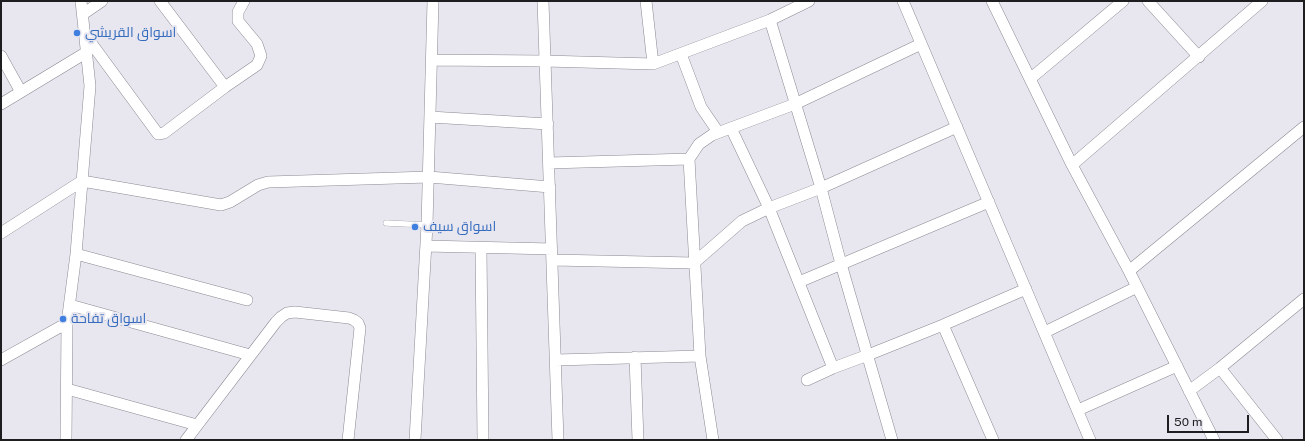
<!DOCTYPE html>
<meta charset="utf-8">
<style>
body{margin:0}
#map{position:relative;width:1305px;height:441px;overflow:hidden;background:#e8e7f0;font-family:"Public Sans",sans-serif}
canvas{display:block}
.frame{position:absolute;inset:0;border:2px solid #1e1e21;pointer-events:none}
.scale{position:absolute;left:1167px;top:415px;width:82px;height:18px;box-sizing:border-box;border:2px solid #1e1e21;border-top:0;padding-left:5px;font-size:12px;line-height:14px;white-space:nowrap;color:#1e1e21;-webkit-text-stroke:3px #e8e7f0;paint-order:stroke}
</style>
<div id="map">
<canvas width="1305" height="441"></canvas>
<div class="frame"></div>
<div class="scale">50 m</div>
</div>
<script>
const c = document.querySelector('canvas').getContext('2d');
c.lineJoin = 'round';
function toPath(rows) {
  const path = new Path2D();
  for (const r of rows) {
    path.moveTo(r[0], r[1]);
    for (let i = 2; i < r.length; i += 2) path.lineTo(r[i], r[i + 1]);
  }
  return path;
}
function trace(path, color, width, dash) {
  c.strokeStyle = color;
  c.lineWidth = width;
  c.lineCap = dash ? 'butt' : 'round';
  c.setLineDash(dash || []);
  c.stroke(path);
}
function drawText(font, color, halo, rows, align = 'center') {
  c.font = font + ' "Public Sans",Cairo,sans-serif';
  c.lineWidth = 4;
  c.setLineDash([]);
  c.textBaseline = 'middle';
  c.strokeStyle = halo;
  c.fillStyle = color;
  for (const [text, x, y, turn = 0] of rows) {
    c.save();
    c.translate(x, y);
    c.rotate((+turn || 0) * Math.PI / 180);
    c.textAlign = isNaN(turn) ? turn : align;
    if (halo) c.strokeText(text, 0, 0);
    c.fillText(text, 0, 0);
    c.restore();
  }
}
const service = toPath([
 [386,223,427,225]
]);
const minor = toPath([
 [160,1,225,87],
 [543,1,558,440],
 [646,1,653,64],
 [903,1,1090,440],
 [992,1,1072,165,1129,271,1214,440],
 [1148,1,1199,57],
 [83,14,102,1],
 [770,20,821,188,841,264,892,440],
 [86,36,158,134,164,133,225,87,257,65,261,56,257,44,238,21,238,12,244,1],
 [681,54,701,107,718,132],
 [1,56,21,92],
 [432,60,545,61,653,64,770,20,809,1],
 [1030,79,1123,1],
 [1,104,87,52],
 [430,117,548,124],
 [731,128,769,208,833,368],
 [549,163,689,159],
 [1072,165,1262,1],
 [1,233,82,181,221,205,230,202,258,185,268,182,429,177,550,187],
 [426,246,552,249],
 [481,248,483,440],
 [76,254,247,300],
 [553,260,694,263,742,221,769,208,821,188,957,127],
 [1129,271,1304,127],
 [799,282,989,202],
 [70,305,250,355],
 [943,325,993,440],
 [1045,332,1137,287],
 [635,357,638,440],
 [1,360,67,323],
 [556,360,700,356],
 [1220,368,1277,440],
 [807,380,833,368,868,355,943,325,1026,289],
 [67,389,197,425],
 [1189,391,1220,368,1304,299],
 [1078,410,1177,366],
 [66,440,67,323,76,254,90,86,81,1],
 [186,440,276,322,281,317,287,313,295,312,349,318,354,320,358,323,360,328,348,440],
 [415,440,427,225,433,1],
 [713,440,700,356,689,159,699,144,712,135,795,104,921,44]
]);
trace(service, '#8b8a93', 6);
trace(minor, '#8b8a93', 12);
trace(service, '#fff', 5.5);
trace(minor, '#fff', 11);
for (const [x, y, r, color] of [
 [77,33,4,"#3f7fe0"],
 [415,227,4,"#3f7fe0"],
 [63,319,4,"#3f7fe0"]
]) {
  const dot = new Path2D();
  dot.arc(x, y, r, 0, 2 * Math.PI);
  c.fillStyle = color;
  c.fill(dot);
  trace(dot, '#e8e7f0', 1.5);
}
drawText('14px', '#366cbe', '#e8e7f0', [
 ["اسواق القريشي",85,33],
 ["اسواق سيف",423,227],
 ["اسواق تفاحة",71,319]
], 'left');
</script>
